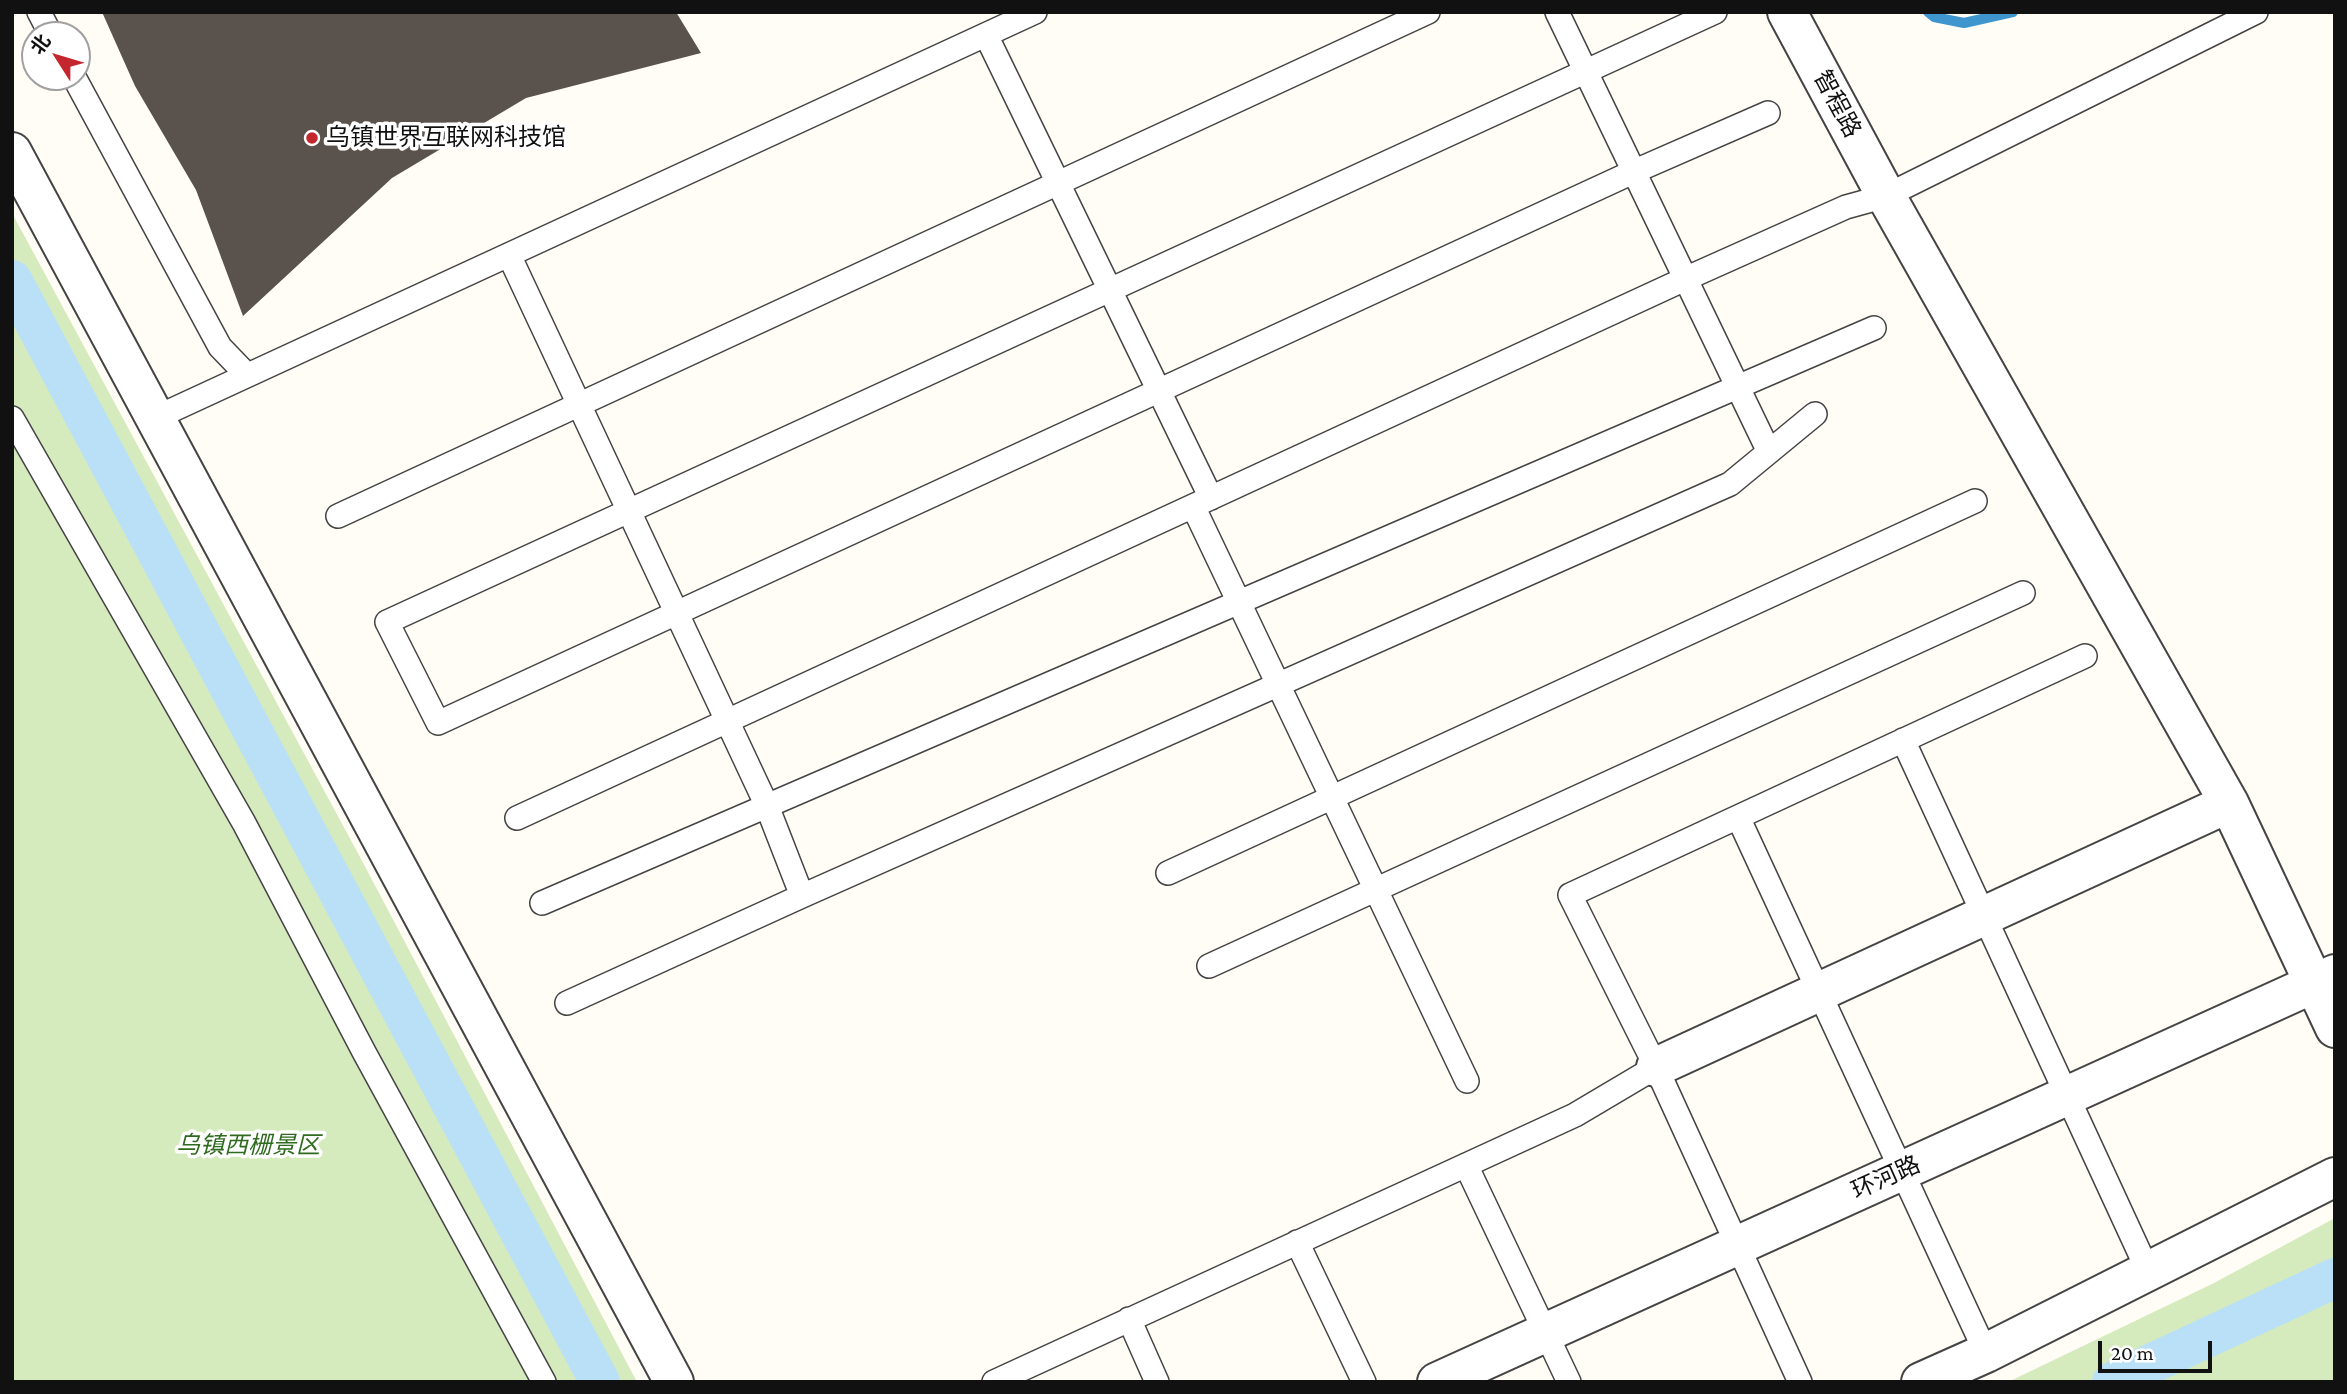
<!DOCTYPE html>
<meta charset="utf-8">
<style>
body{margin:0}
#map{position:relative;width:2347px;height:1394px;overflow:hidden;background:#fffdf5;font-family:"Crimson Pro","Noto Sans SC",serif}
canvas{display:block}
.frame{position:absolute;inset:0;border:14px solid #111;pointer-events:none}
.north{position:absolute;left:21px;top:21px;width:70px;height:70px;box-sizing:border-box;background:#fff;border:2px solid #a0a0a0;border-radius:50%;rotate:307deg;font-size:19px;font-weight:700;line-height:28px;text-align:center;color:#111}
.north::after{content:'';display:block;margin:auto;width:24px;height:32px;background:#c4262e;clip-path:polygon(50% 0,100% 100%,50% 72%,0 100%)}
.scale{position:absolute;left:2098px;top:1341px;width:114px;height:32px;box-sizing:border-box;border:4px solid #111;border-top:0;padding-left:9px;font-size:21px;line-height:24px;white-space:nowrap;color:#111;-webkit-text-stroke:5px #fff;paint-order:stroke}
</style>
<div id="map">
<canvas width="2347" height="1394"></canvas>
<div class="frame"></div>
<div class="north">北</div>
<div class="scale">20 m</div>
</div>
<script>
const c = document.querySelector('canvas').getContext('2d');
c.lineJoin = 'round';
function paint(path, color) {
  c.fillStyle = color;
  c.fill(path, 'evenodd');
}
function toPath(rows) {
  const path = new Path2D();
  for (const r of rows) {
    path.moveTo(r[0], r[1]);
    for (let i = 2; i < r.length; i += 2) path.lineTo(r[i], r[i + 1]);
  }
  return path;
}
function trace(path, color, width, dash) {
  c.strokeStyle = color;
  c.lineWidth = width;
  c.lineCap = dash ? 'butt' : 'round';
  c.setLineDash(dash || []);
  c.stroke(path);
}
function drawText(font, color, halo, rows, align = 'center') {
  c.font = font + ' "Crimson Pro","Noto Sans SC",serif';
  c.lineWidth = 7;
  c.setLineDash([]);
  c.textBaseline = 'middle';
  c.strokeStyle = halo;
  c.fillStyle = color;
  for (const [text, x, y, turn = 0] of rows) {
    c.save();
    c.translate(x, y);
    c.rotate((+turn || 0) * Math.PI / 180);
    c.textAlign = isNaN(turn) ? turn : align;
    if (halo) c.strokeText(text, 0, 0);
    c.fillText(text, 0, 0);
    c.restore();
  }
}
paint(toPath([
 [12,213,360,857,637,1382,12,1382],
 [2335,1218,2335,1382,2008,1382,2212,1284]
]), '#d5ebbd');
trace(toPath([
 [1928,12,1934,17,1964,23,2013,12]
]), '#3f96cf', 10);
trace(toPath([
 [12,280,600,1382],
 [2112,1382,2335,1278]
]), '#b9e0f7', 40);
paint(toPath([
 [102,12,676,12,701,53,526,98,392,178,243,316,196,190,135,86]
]), '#5a524d');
const service = toPath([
 [39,12,51,35],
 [1557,12,1769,452],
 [1715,12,387,622,438,723,1633,172,1768,113],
 [986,35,1211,498],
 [74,77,220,347,247,375],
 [509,255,767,806,802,896],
 [12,418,244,823,364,1052,544,1382],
 [155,418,1035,12],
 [1193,506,1467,1081],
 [338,516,1428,12],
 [1903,740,2148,1271],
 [1738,817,1986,1353],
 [517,818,1685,279,1846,207,1886,196,2256,12],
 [1168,873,1975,501],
 [542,903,1874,328],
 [1209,966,2023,593],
 [567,1003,802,896,1730,484,1815,414],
 [1466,1165,1569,1382],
 [1297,1242,1364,1382],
 [1129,1319,1157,1382],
 [994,1382,1575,1115,1656,1067],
 [1800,1382,1656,1067,1570,895,2085,656]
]);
const minor = toPath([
 [1886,196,2229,803,2335,1028],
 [1656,1067,2229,803],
 [1921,1382,1986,1353,2335,1177]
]);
const tertiary = toPath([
 [1787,12,1886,196],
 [12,152,674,1382],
 [1437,1382,2335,974]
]);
trace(service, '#444', 26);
trace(minor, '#444', 42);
trace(tertiary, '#444', 42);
trace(service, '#fff', 23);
trace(minor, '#fff', 38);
trace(tertiary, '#fff', 38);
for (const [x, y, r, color] of [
 [312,138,7,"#c4262e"]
]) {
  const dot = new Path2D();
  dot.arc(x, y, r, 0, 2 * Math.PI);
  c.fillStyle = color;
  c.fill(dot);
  trace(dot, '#fff', 2.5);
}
drawText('24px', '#111', '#fff', [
 ["智程路",1837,104,62],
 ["环河路",1886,1178,-24]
]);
drawText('24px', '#111', '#fff', [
 ["乌镇世界互联网科技馆",326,138]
], 'left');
drawText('italic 24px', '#2f6b1f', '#fff', [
 ["乌镇西栅景区",248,1146]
]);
</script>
